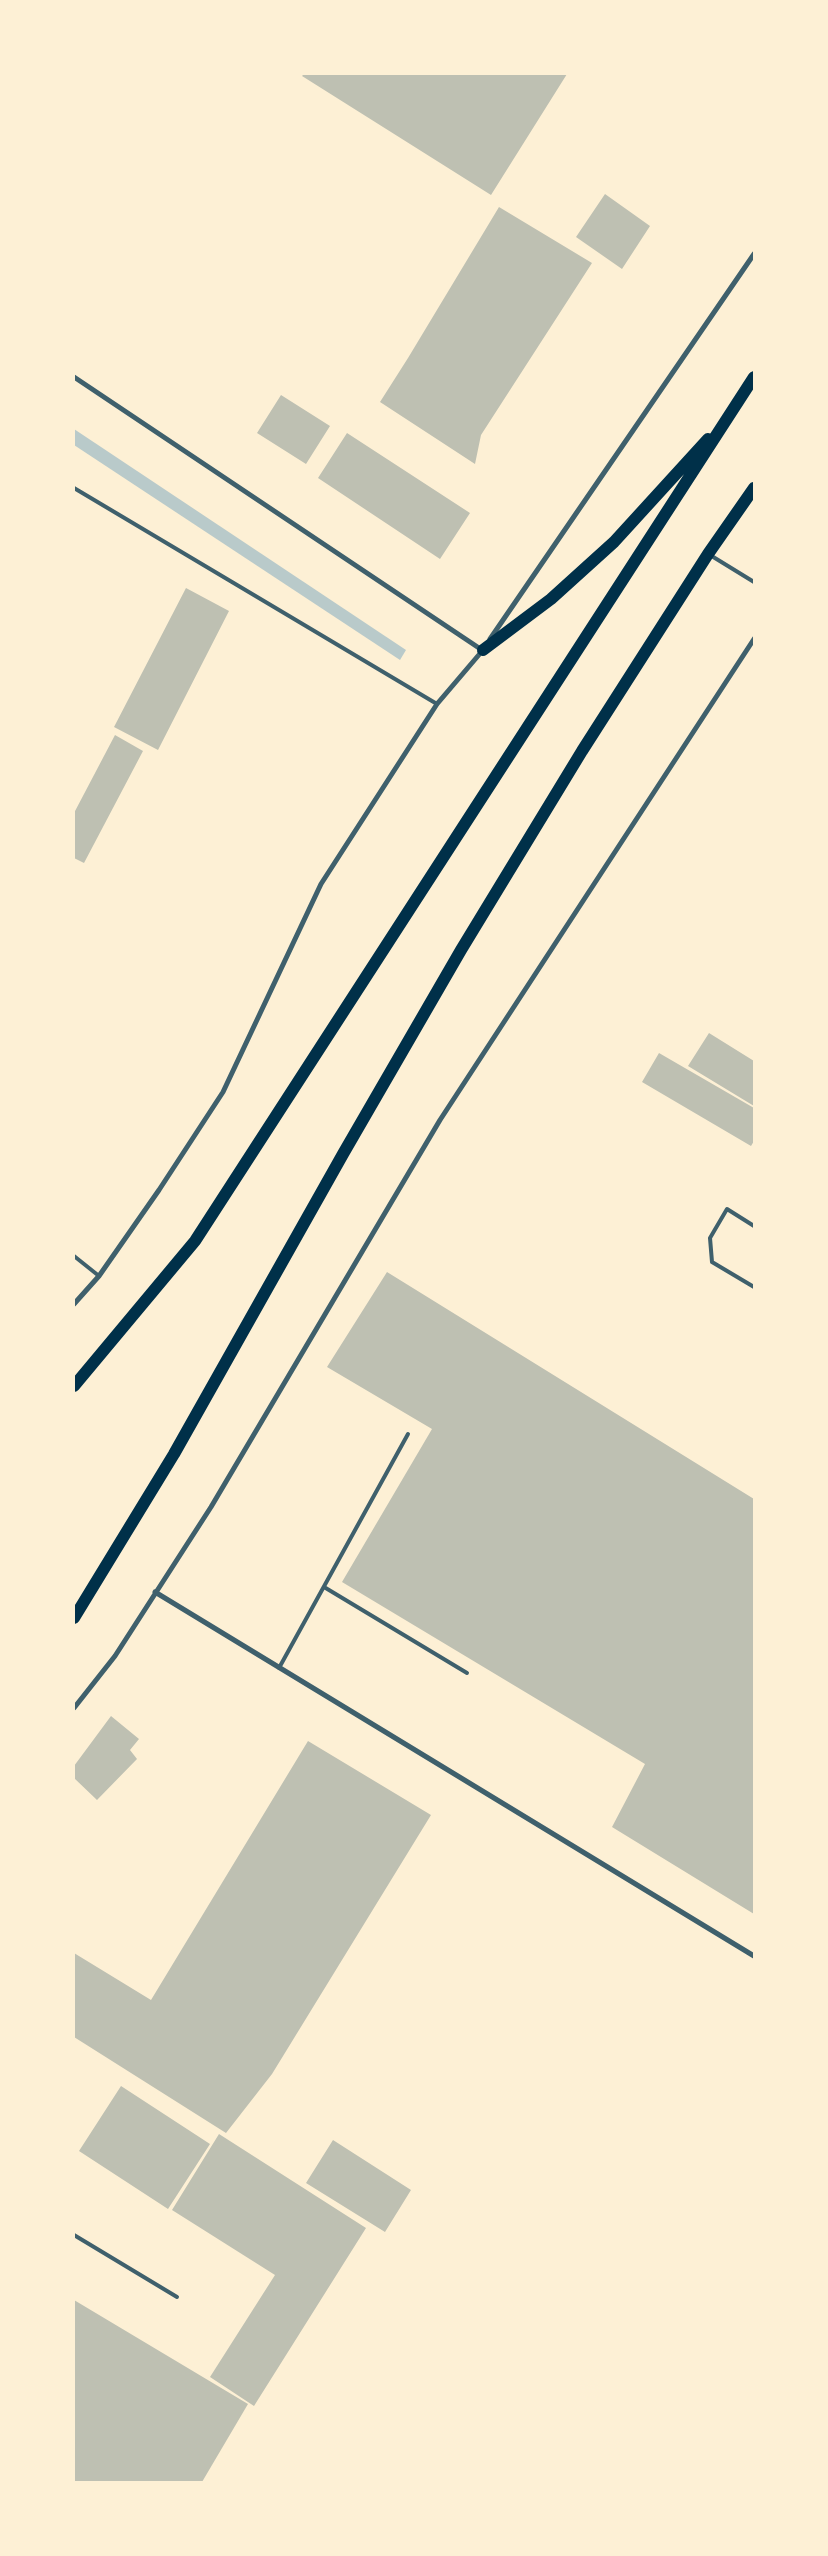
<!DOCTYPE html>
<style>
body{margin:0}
#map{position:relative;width:828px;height:2556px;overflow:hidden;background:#fdf0d5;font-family:"PT Serif",serif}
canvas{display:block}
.frame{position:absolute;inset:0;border:75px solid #fdf0d5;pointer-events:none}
</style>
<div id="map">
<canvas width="828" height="2556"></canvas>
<div class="frame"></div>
</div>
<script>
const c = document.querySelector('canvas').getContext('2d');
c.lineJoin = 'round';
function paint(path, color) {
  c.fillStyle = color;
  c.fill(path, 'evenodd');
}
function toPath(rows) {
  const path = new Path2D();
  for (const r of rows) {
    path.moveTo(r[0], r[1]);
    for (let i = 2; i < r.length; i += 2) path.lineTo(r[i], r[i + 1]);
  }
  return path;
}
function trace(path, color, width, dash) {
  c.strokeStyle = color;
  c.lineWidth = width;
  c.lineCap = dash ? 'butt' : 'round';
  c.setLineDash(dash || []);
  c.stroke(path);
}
paint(toPath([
 [74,429,406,650,400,660,74,445]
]), '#b9caca');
paint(toPath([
 [304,74,567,74,491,195,302,76],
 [605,194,650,226,622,269,576,237],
 [499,207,592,263,481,435,475,464,380,402,408,358],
 [281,395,330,426,306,464,257,433],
 [347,433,470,513,440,559,318,478],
 [186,588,229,611,158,750,114,727],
 [115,735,143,751,84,863,74,858,74,813],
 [709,1033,754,1061,754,1106,688,1066],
 [659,1053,754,1108,754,1141,751,1146,642,1082],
 [387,1272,754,1499,754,1914,612,1827,645,1764,342,1582,432,1429,327,1367],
 [111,1716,139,1739,130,1750,137,1759,97,1800,74,1778,74,1766],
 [308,1741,431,1815,272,2074,226,2133,74,2037,74,1953,151,2000],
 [121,2086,210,2144,168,2209,79,2151],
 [219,2134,366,2228,254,2406,210,2377,275,2275,172,2210],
 [333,2140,411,2190,385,2232,306,2183],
 [74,2300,248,2404,202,2482,74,2482]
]), '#bec0b2');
trace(toPath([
 [74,488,437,704],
 [710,555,754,582],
 [754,1226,727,1209,710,1238,712,1262,754,1287],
 [74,1256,99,1276],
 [324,1587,467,1673],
 [279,1668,408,1434],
 [74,2235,177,2297]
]), '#3f606c', 4);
trace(toPath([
 [74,377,482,650],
 [490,639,754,254],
 [74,1304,99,1276,159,1190,223,1092,321,884,437,704,483,650],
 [155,1592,754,1956],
 [74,1708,115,1656,211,1507,440,1120,754,639]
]), '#3f606c', 5);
trace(toPath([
 [483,650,551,599,614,542,708,439],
 [74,1386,195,1241,754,377],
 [74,1618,174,1454,343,1154,461,950,582,751,708,554,754,488]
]), '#003049', 12);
</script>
